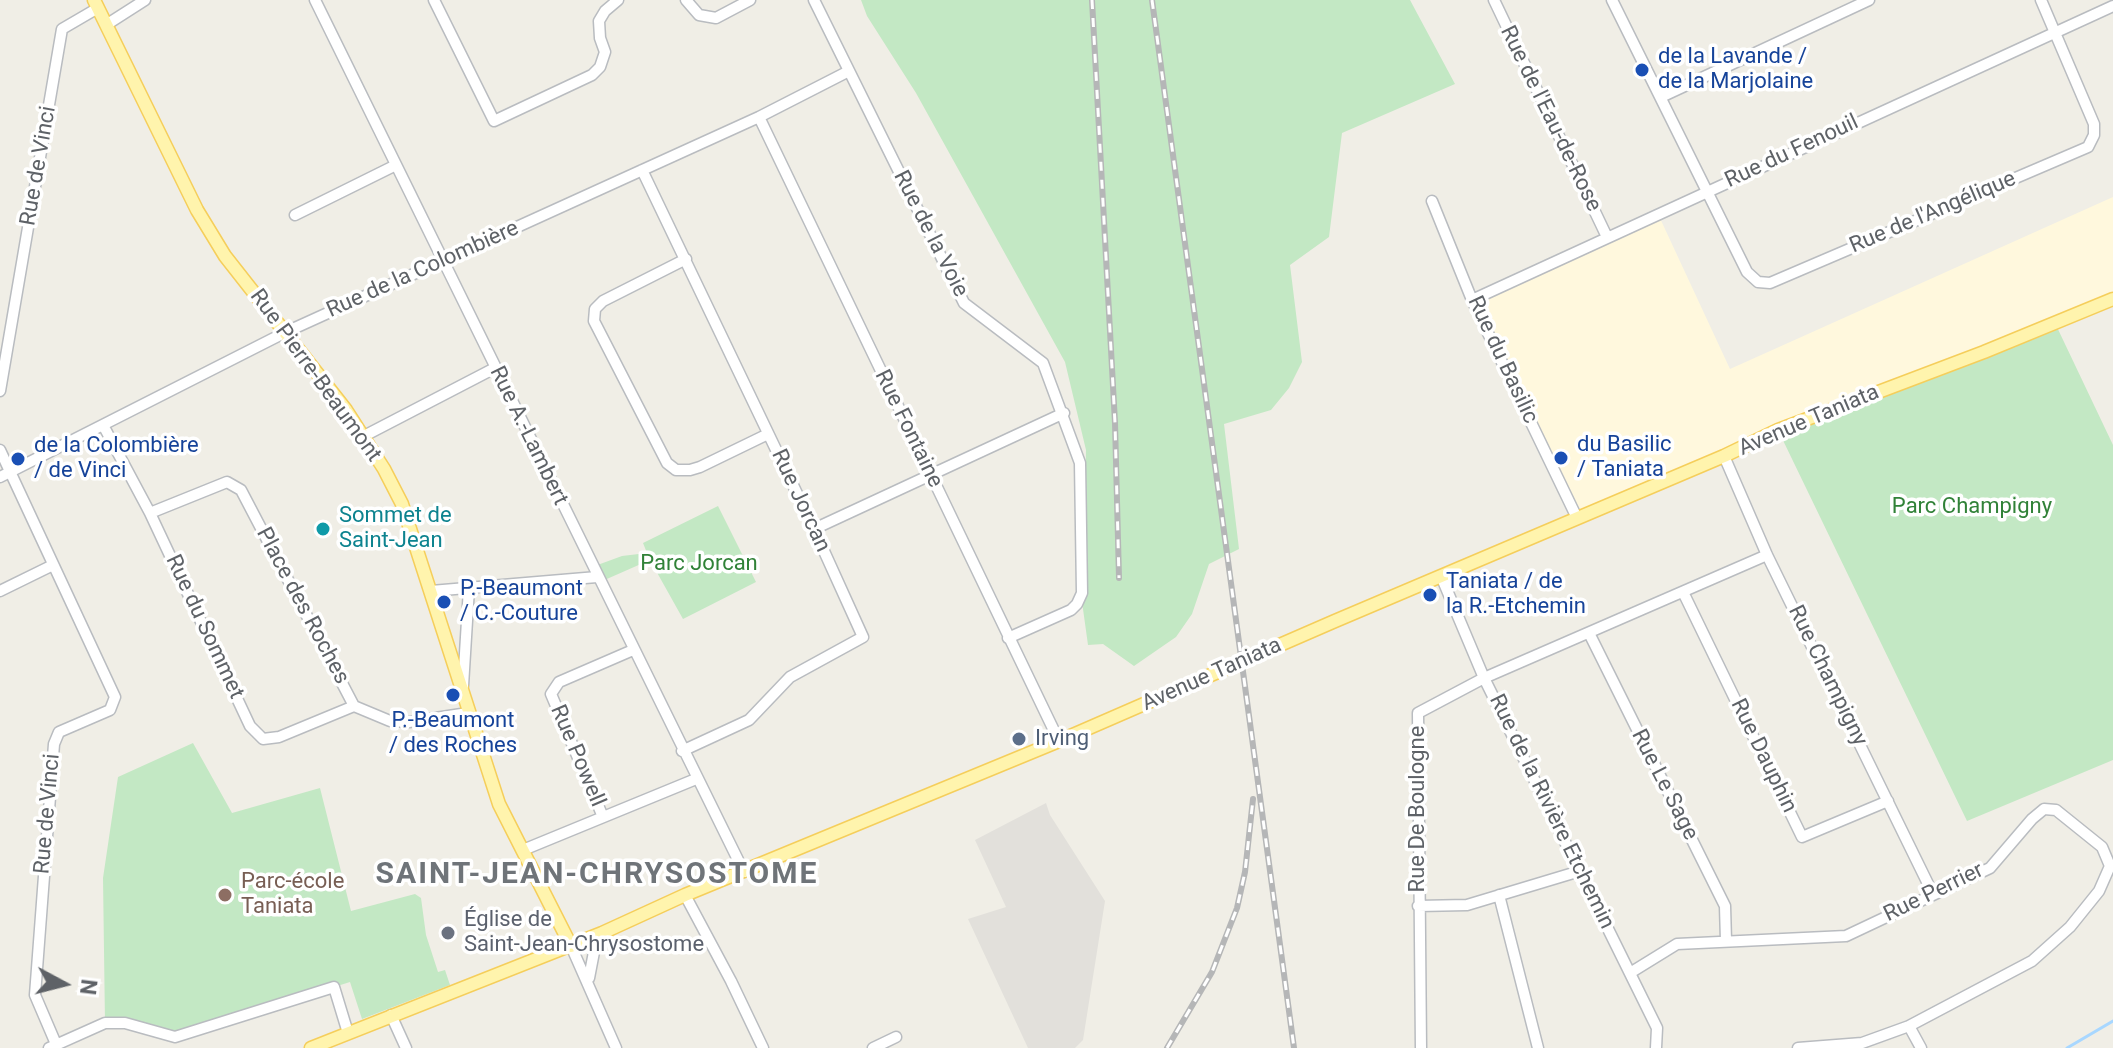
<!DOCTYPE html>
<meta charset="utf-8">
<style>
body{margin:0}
#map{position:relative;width:2113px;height:1048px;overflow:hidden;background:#f0eee6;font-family:Roboto,sans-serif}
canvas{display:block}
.north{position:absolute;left:24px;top:944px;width:80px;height:80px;-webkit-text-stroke:6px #fff;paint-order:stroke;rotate:97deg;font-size:22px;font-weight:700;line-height:32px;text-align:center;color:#5e6267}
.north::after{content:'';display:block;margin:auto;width:28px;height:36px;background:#5e6267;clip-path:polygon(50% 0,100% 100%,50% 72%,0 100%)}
</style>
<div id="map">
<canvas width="2113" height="1048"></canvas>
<div class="north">N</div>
</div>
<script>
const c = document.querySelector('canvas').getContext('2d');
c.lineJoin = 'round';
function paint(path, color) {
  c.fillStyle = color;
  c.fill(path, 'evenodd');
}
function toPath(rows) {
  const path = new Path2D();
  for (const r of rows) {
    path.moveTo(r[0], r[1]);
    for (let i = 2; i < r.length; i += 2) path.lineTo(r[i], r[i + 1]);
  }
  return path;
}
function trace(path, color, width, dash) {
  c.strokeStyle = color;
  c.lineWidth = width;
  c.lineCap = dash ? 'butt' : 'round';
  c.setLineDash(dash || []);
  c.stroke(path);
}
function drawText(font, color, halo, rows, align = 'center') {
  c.font = font + ' Roboto,sans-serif';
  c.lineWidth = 7;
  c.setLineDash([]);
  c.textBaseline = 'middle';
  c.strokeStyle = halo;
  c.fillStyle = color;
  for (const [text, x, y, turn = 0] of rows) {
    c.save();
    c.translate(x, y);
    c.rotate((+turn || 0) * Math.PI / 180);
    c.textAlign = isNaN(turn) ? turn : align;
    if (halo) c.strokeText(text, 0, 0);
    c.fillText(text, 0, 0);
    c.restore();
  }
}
paint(toPath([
 [2113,197,2113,297,1577,518,1472,300,1658,214,1730,369]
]), '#fff8dd');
paint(toPath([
 [1046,803,1050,815,1105,901,1083,1040,1075,1048,1028,1048,968,919,1006,907,975,840]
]), '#e2e0db');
paint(toPath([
 [861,0,1410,0,1455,84,1342,133,1329,237,1290,265,1302,362,1289,388,1271,410,1224,424,1239,549,1209,564,1192,614,1176,637,1134,666,1103,644,1088,645,1083,609,1086,450,1065,362,916,93,867,16],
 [2055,323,2113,445,2113,760,1967,821,1778,430],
 [718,506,756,582,683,619,650,560,600,582,592,567,622,556,647,553,643,543],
 [193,743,232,813,320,788,351,911,415,894,421,898,426,935,438,972,445,970,450,985,362,1019,350,982,175,1037,105,1023,103,878,118,777]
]), '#c3e8c4');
trace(toPath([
 [2067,1048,2113,1021]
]), '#a8d7ff', 3);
const minor = toPath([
 [315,0,744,872],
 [434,0,494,121,592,75,600,67,605,52,600,38,599,21,605,11,618,0],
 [686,0,699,15,716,18,750,0],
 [814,0,964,303,1043,363,1080,463,1082,593,1077,604,1071,610,1008,638],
 [1494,0,1607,237],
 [1612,0,1747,272,1758,282,1770,283,2088,147,2094,135,2094,124,2041,0],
 [106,25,145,0],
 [1661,97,1869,0],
 [759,117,1059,741],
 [642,170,814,529,863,637,790,677,749,720,682,751],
 [1432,201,1472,300,1577,518],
 [295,215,396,165],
 [686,259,603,301,595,309,594,321,667,463,676,470,690,470,700,467,768,434],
 [1472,300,2113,6],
 [0,391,62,29,98,8],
 [103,425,150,513,250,726,263,739,279,737,354,706],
 [364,436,495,368],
 [0,450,115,697,110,710,59,732,54,744,35,995,56,1044],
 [1724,456,1767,555,1933,894],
 [0,477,286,332,759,117,849,71],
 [150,513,227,482,241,490,354,706,390,721,409,722,468,713],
 [814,529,1064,413],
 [1441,576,1484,678,1657,1028,1656,1048],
 [0,591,53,565],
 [431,591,597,577],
 [1683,592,1802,837,1888,801],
 [1589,633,1725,906,1726,941],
 [463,686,469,588],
 [603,817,551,694,559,682,633,650],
 [523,850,696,779],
 [685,895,731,981,763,1048],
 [1499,895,1538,1048],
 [1418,906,1467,905,1580,871],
 [571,946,616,1048],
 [1630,973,1677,944,1846,936,1990,868,2032,819,2044,809,2056,810,2102,847,2110,866,2099,891,2070,927,2032,961,1909,1026,1862,1043,1798,1048],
 [589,978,594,952,602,933],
 [391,1015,406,1048],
 [1909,1026,1921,1048],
 [49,1048,105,1023,125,1023,175,1037,334,987,348,1033],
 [873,1048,896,1037],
 [1421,1048,1418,713,1484,678,1767,555]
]);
const major = toPath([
 [94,0,197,210,225,256,346,410,384,469,402,504,499,804,571,946],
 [311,1048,602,933,685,895,1059,741,1335,621,1724,456,1778,430,1984,352,2113,299]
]);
trace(minor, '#b9bcc0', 13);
trace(major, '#f5ce5b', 15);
trace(minor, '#fff', 10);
trace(major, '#fff4ad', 12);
const rail = toPath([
 [1092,0,1115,423,1119,578],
 [1152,0,1294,1048],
 [1167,1048,1212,972,1237,908,1245,872,1253,799]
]);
trace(rail, '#b5b6b7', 6);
trace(rail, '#fff', 3, [9]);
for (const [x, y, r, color] of [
 [1642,70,8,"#1a4fb4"],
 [1561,458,8,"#1a4fb4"],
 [18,459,8,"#1a4fb4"],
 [323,529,8,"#0f9aa8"],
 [1430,595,8,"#1a4fb4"],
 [444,602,8,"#1a4fb4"],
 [453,695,8,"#1a4fb4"],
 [1019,739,8,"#5c6f8a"],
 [225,895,8,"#8d6e63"],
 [448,933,8,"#6b7280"]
]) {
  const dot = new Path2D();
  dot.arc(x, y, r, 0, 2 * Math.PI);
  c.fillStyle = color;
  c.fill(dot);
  trace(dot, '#fff', 3);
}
drawText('22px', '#164399', '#fff', [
 ["de la Lavande /",1658,57],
 ["de la Marjolaine",1658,82],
 ["du Basilic",1577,445],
 ["/ Taniata",1577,470],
 ["de la Colombière",34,446],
 ["/ de Vinci",34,471],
 ["Taniata / de",1446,582],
 ["la R.-Etchemin",1446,607],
 ["P.-Beaumont",460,589],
 ["/ C.-Couture",460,614],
 ["P.-Beaumont",453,721,"center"],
 ["/ des Roches",453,746,"center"]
], 'left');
drawText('22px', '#5e6267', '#fff', [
 ["Rue de l'Eau-de-Rose",1550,119,64],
 ["Rue du Fenouil",1792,152,-25],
 ["Rue de Vinci",39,166,-80],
 ["Rue de l'Angélique",1933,213,-23],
 ["Rue de la Voie",930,234,63],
 ["Rue de la Colombière",423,270,-24],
 ["Rue du Basilic",1502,360,65],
 ["Rue Pierre-Beaumont",315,376,54],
 ["Avenue Taniata",1809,421,-23],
 ["Rue Fontaine",908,429,64],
 ["Rue A.-Lambert",528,436,64],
 ["Rue Jorcan",800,501,65],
 ["Place des Roches",302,606,62],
 ["Rue du Sommet",204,627,65],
 ["Avenue Taniata",1212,675,-24],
 ["Rue Champigny",1827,676,64],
 ["Rue Powell",577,756,67],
 ["Rue Dauphin",1763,756,64],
 ["Rue Le Sage",1664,785,63],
 ["Rue De Boulogne",1418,809,-90],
 ["Rue de la Rivière Etchemin",1551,812,64],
 ["Rue de Vinci",48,814,-85],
 ["Rue Perrier",1934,893,-26]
]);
drawText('22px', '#318238', '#fff', [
 ["Parc Champigny",1972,507],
 ["Parc Jorcan",699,564]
]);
drawText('22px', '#0d838f', '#fff', [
 ["Sommet de",339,516],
 ["Saint-Jean",339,541]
], 'left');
drawText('22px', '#4e5e75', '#fff', [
 ["Irving",1035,739]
], 'left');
drawText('22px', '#785e54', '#fff', [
 ["Parc-école",241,882],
 ["Taniata",241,907]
], 'left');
drawText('22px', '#5b616d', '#fff', [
 ["Église de",464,920],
 ["Saint-Jean-Chrysostome",464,945]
], 'left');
c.letterSpacing = '2px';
drawText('bold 30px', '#6f7479', '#fff', [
 ["SAINT-JEAN-CHRYSOSTOME",597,875]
]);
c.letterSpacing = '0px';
</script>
